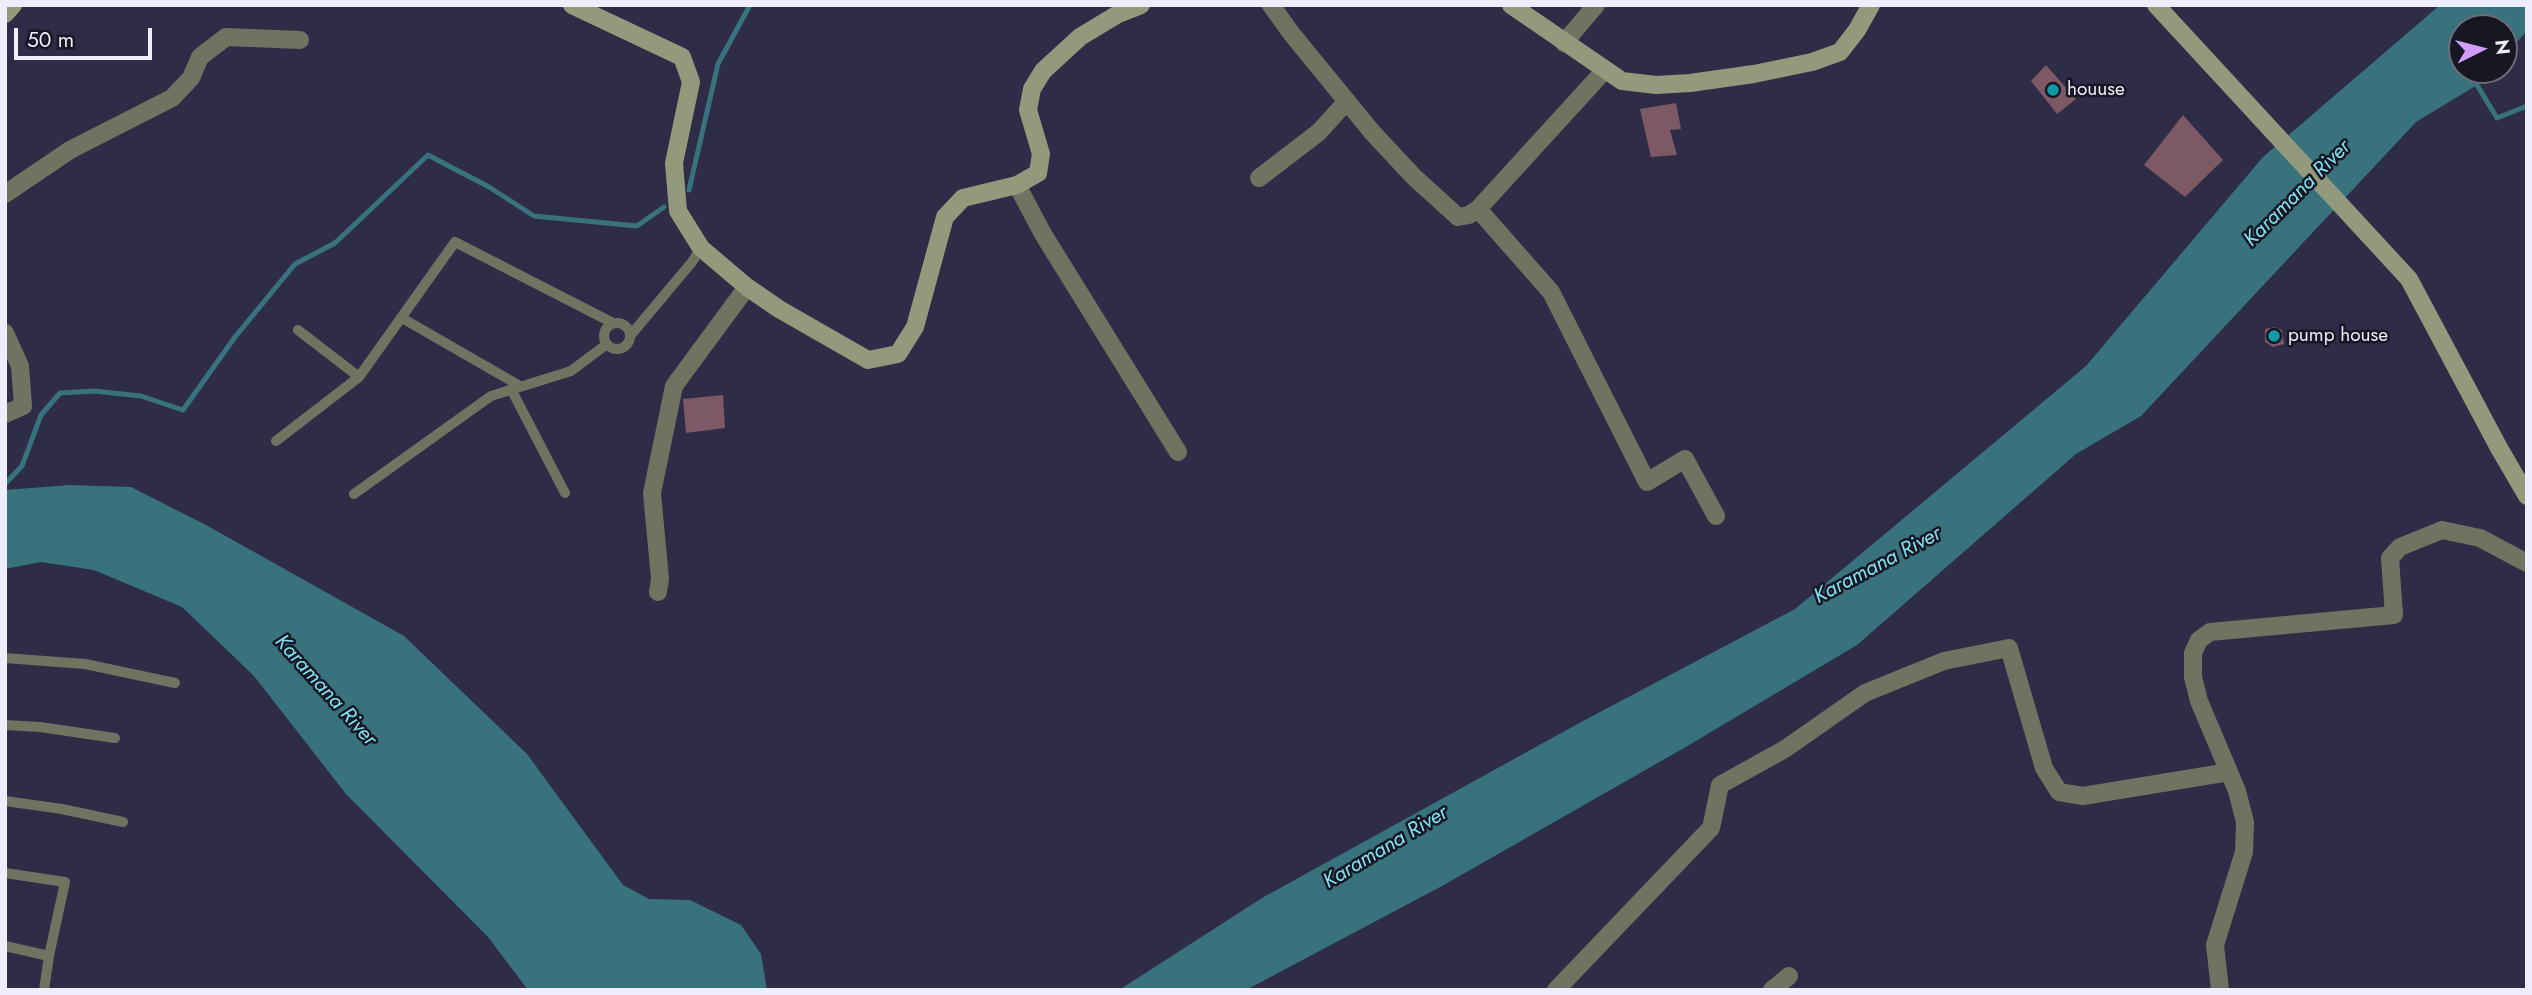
<!DOCTYPE html>
<style>
body{margin:0}
#map{position:relative;width:2532px;height:995px;overflow:hidden;background:#2e2c47;font-family:Jost,sans-serif}
canvas{display:block}
.frame{position:absolute;inset:0;border:7px solid #eeedfc;pointer-events:none}
.north{position:absolute;left:2448px;top:14px;width:70px;height:70px;box-sizing:border-box;background:#171623;border:2px solid #6d6c7a;border-radius:50%;rotate:84deg;font-size:19px;font-weight:700;line-height:28px;text-align:center;color:#eeedfc}
.north::after{content:'';display:block;margin:auto;width:24px;height:32px;background:#d29cfd;clip-path:polygon(50% 0,100% 100%,50% 72%,0 100%)}
.scale{position:absolute;left:14px;top:28px;width:138px;height:32px;box-sizing:border-box;border:4px solid #eeedfc;border-top:0;padding-left:9px;font-size:21px;line-height:24px;white-space:nowrap;color:#eeedfc;-webkit-text-stroke:5px #171623;paint-order:stroke}
</style>
<div id="map">
<canvas width="2532" height="995"></canvas>
<div class="frame"></div>
<div class="north">N</div>
<div class="scale">50 m</div>
</div>
<script>
const c = document.querySelector('canvas').getContext('2d');
c.lineJoin = 'round';
function paint(path, color) {
  c.fillStyle = color;
  c.fill(path, 'evenodd');
}
function toPath(rows) {
  const path = new Path2D();
  for (const r of rows) {
    if (r.length === 3) {
      path.moveTo(r[0] + r[2], r[1]);
      path.arc(r[0], r[1], r[2], 0, 2 * Math.PI);
      continue;
    }
    path.moveTo(r[0], r[1]);
    for (let i = 2; i < r.length; i += 2) path.lineTo(r[i], r[i + 1]);
  }
  return path;
}
function trace(path, color, width, dash) {
  c.strokeStyle = color;
  c.lineWidth = width;
  c.lineCap = dash ? 'butt' : 'round';
  c.setLineDash(dash || []);
  c.stroke(path);
}
function drawText(font, color, halo, rows, align = 'center') {
  c.font = font + ' Jost,sans-serif';
  c.lineWidth = 5;
  c.setLineDash([]);
  c.textBaseline = 'middle';
  c.strokeStyle = halo;
  c.fillStyle = color;
  for (const [text, x, y, turn = 0] of rows) {
    c.save();
    c.translate(x, y);
    c.rotate((+turn || 0) * Math.PI / 180);
    c.textAlign = isNaN(turn) ? turn : align;
    if (halo) c.strokeText(text, 0, 0);
    c.fillText(text, 0, 0);
    c.restore();
  }
}
paint(toPath([
 [2440,5,2527,5,2527,31,2504,56,2504,28,2462,28,2462,70,2491,70,2477,85,2416,122,2141,416,2076,454,1857,645,1684,748,1442,886,1246,990,1119,990,1262,898,1583,721,1795,609,2086,366,2263,157],
 [70,485,131,487,206,525,404,636,527,754,623,885,649,899,690,900,741,925,761,954,767,990,528,990,488,937,346,794,254,676,182,607,94,570,41,562,5,569,5,490]
]), '#38737d');
trace(toPath([
 [2471,83,2477,85,2497,118,2527,106],
 [689,190,718,64,750,5],
 [5,484,22,466,41,415,60,393,94,391,141,396,183,410,235,337,295,264,335,243,428,155,489,187,534,216,637,226,664,207]
]), '#38737d', 5);
paint(toPath([
 [2046,65,2076,99,2057,114,2031,81],
 [1676,103,1681,129,1670,130,1677,155,1651,157,1640,109],
 [2183,115,2223,160,2185,197,2144,165],
 [2274,327,2282,330,2284,344,2273,347,2265,342,2265,329],
 [723,395,725,428,686,433,683,399]
]), '#7c5964');
trace(toPath([
 [402,318,520,386],
 [617,336,13],
 [298,330,359,377],
 [630,336,692,262,701,248],
 [511,389,565,493],
 [276,441,359,377,455,242,613,323],
 [354,494,491,396,571,371,607,344],
 [5,658,85,664,175,683],
 [5,725,40,727,115,738],
 [5,801,62,809,123,822],
 [5,873,65,882,49,956,44,990],
 [5,946,49,956]
]), '#6f7360', 10);
trace(toPath([
 [1271,5,1291,33,1372,132,1413,176,1458,217,1469,215,1478,209,1604,71],
 [1564,43,1596,5],
 [1259,178,1319,132,1347,101],
 [1017,185,1043,234,1178,452],
 [5,194,70,150,172,98,191,78,200,57,226,37,300,40],
 [1478,209,1551,292,1647,482,1685,459,1716,516],
 [5,333,20,366,23,406,5,414],
 [658,592,660,579,652,493,674,386,747,287],
 [1556,990,1711,828,1720,785,1785,749,1865,693,1944,661,2009,648,2044,768,2059,792,2083,796,2229,772],
 [1772,990,1789,976],
 [2220,990,2215,945,2244,852,2245,822,2237,791,2199,701,2193,677,2193,653,2199,640,2210,632,2394,615,2390,558,2400,547,2442,530,2480,538,2527,563]
]), '#6f7360', 18);
trace(toPath([
 [572,5,682,57,691,82,674,163,678,211,701,248,747,287,779,309,868,360,898,354,915,327,945,217,963,198,1017,185,1038,173,1041,154,1028,110,1032,89,1043,71,1080,37,1118,14,1141,5],
 [1511,5,1622,81,1656,85,1690,83,1754,74,1812,62,1840,52,1857,30,1871,5],
 [2156,5,2409,279,2499,448,2527,496],
 [5,14,13,5]
]), '#93997b', 18);
for (const [x, y, r, color] of [
 [2053,90,7,"#0f9aa8"],
 [2274,336,7,"#0f9aa8"]
]) {
  const dot = new Path2D();
  dot.arc(x, y, r, 0, 2 * Math.PI);
  c.fillStyle = color;
  c.fill(dot);
  trace(dot, '#171623', 2.5);
}
drawText('19px', '#eeedfc', '#171623', [
 ["houuse",2067,90],
 ["pump house",2288,336]
], 'left');
drawText('italic 21px', '#82e2f2', '#171623', [
 ["Karamana River",2298,194,-45],
 ["Karamana River",1878,566,-28],
 ["Karamana River",325,691,48],
 ["Karamana River",1386,848,-31]
]);
</script>
